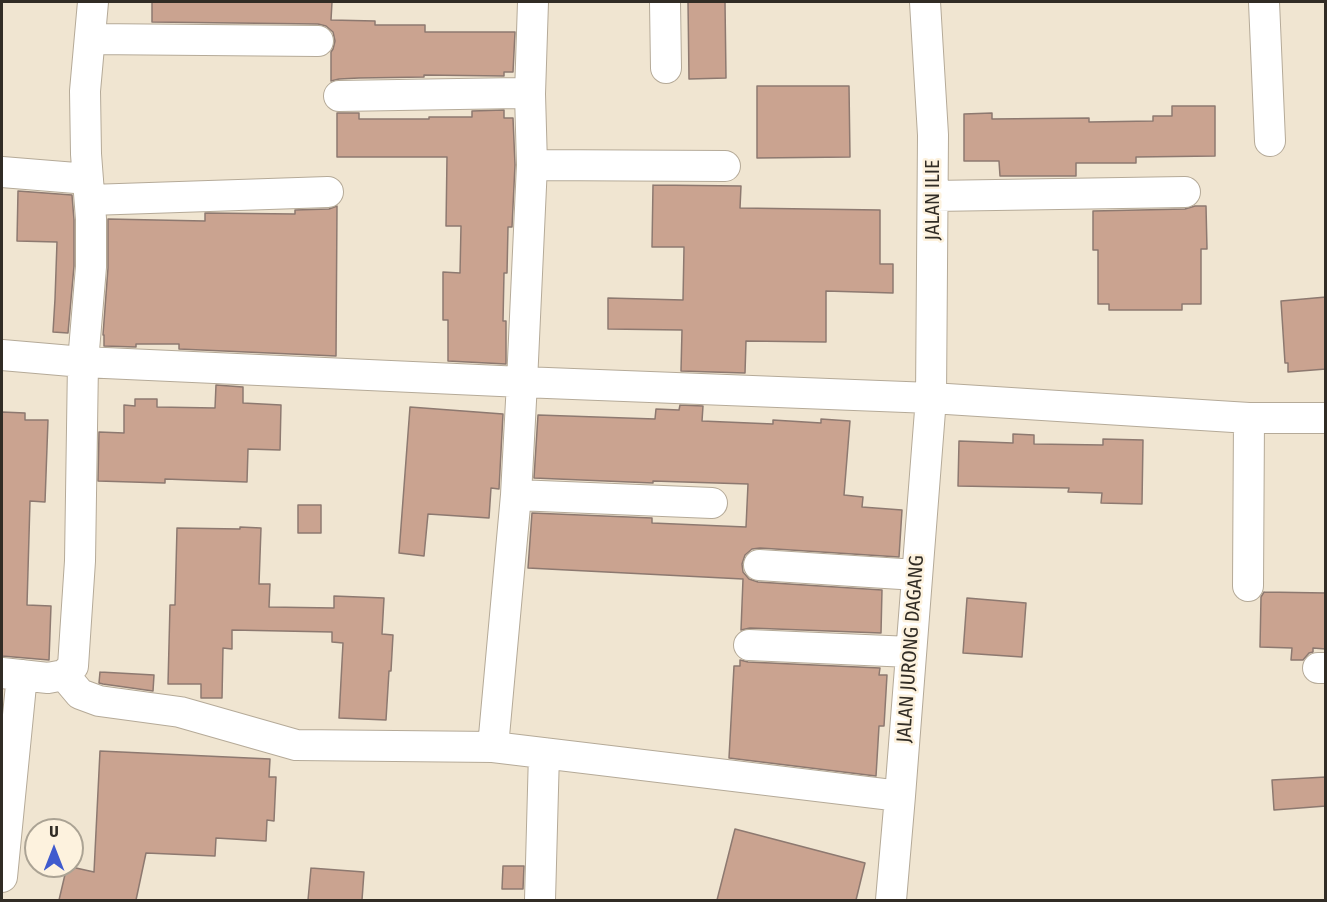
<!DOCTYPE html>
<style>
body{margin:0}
#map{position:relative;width:1327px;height:902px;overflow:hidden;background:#f0e5d1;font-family:"Fira Sans Condensed",sans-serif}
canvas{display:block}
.frame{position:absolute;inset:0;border:3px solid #312c25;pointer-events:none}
.north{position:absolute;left:24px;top:818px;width:60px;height:60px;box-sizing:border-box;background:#fdf2de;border:2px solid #aba394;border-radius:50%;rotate:0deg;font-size:16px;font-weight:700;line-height:24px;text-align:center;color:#312c25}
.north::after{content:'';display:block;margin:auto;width:21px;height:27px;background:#405bce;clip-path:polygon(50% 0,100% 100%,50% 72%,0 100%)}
</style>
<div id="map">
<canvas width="1327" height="902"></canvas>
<div class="frame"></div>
<div class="north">U</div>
</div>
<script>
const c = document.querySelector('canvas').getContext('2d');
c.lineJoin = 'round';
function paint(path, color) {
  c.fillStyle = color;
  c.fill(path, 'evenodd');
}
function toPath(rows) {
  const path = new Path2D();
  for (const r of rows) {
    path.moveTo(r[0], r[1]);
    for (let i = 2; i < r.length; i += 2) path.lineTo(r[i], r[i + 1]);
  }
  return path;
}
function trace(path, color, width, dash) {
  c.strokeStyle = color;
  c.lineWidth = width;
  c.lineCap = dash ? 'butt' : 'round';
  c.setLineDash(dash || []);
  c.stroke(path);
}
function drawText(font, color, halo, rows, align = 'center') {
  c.font = font + ' "Fira Sans Condensed",sans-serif';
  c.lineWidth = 5;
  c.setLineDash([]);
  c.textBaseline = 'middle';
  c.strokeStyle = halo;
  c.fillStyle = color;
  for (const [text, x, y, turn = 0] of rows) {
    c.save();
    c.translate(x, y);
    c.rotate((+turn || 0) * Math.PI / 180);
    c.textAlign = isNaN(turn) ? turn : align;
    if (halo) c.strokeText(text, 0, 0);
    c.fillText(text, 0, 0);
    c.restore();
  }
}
const building = toPath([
 [152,2,332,2,331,20,375,21,375,25,425,25,425,32,515,32,513,72,504,72,504,76,424,75,424,77,359,78,339,79,331,81,331,52,333,49,335,41,333,32,326,26,318,24,152,22,152,2],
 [688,2,725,2,726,78,689,79,688,2],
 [757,86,849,86,850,157,757,158,757,86],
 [1172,106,1215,106,1215,156,1136,157,1136,163,1076,163,1076,176,1000,176,999,161,964,161,964,114,992,113,992,119,1089,118,1089,122,1153,121,1153,116,1172,116,1172,106],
 [504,110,504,118,513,118,515,165,512,227,508,227,507,273,504,273,503,321,506,321,506,364,448,361,448,320,443,320,443,272,460,273,461,226,446,226,447,157,337,157,337,113,359,113,359,119,429,119,429,117,472,117,472,111,504,110],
 [653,185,741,186,740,208,880,210,880,264,893,264,893,293,826,291,826,342,746,341,745,373,681,371,682,330,608,329,608,298,683,300,684,247,652,247,653,185],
 [18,191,72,195,74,220,74,266,68,333,53,332,55,299,57,242,17,241,18,191],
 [337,206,336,356,179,349,179,344,136,344,136,347,104,346,104,335,103,335,108,268,108,219,205,221,205,213,295,214,295,210,329,209,337,206],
 [1195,206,1206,206,1207,249,1201,249,1201,304,1182,304,1182,310,1109,310,1109,304,1098,304,1098,250,1093,250,1093,211,1185,209,1195,206],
 [1326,297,1326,369,1288,372,1288,363,1285,363,1281,301,1326,297],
 [216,385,243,387,243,403,281,405,280,450,248,449,247,482,165,479,165,483,98,481,99,432,124,433,124,405,135,406,135,399,157,399,157,407,215,408,216,385],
 [680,405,703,406,702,421,773,424,773,420,821,423,821,419,850,421,844,495,863,497,862,507,902,510,899,557,760,548,752,549,745,555,742,564,743,572,749,579,758,582,882,590,881,633,750,628,741,630,743,579,528,568,532,513,652,518,652,523,746,527,748,484,653,481,653,483,534,478,538,415,655,419,656,409,679,410,680,405],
 [410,407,503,414,499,489,491,488,489,518,428,514,424,556,399,553,410,407],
 [2,412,25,413,25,420,48,420,45,502,30,501,27,605,51,606,49,660,2,656,2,412],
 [1013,434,1034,435,1034,444,1103,445,1103,439,1143,440,1142,504,1101,503,1102,493,1068,492,1069,488,958,486,959,441,1013,443,1013,434],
 [298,505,321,505,321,533,298,533,298,505],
 [240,527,261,528,259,584,270,584,269,607,334,608,334,596,384,598,382,634,393,635,391,671,389,671,386,720,339,718,343,643,332,642,332,632,232,630,232,649,223,648,222,698,201,698,201,684,168,684,170,605,175,605,177,528,240,529,240,527],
 [1264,592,1326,593,1326,649,1313,648,1313,652,1309,653,1303,660,1291,660,1292,648,1260,647,1261,597,1264,592],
 [967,598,1026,603,1022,657,963,653,967,598],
 [740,660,748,662,880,668,879,675,887,675,884,726,879,726,876,776,729,758,734,666,740,666,740,660],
 [100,672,154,675,153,691,103,684,99,683,100,672],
 [100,751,270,759,269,777,276,777,274,821,267,820,266,841,216,838,215,856,146,853,136,900,59,900,67,866,94,872,100,751],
 [1326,777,1326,806,1274,810,1272,780,1326,777],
 [735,829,865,863,856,900,717,900,735,829],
 [503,866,524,866,523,889,502,889,503,866],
 [311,868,364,872,362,900,308,900,311,868]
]);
paint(building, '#caa390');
trace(building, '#8d7970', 1.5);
const street = toPath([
 [665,2,666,68],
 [1264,2,1270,141],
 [90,39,318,41],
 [530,94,533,2],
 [339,96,518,93,530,94,532,165,522,382,516,495,712,503],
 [532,165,725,166],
 [2,172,88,179],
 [933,196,1185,192],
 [90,200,328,192],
 [2,355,83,362,522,382,931,398,1249,418,1326,418],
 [759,565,917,575],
 [1248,586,1249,418],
 [749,645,911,652],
 [1318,668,1326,668],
 [2,673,48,678,64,675,73,666,80,561,83,362,91,267,91,219,86,154,85,91,93,2],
 [64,675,80,694,99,701,180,712,296,745,493,747,900,796],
 [493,747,516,495],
 [2,877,22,675],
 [540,900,544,753],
 [891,900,900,796,931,398,933,135,925,2]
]);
trace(street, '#b5aa98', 32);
trace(street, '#fff', 30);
drawText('20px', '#312c25', '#fdf2de', [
 ["JALAN ILIE",933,200,-90],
 ["JALAN JURONG DAGANG",911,649,-86]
]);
</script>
